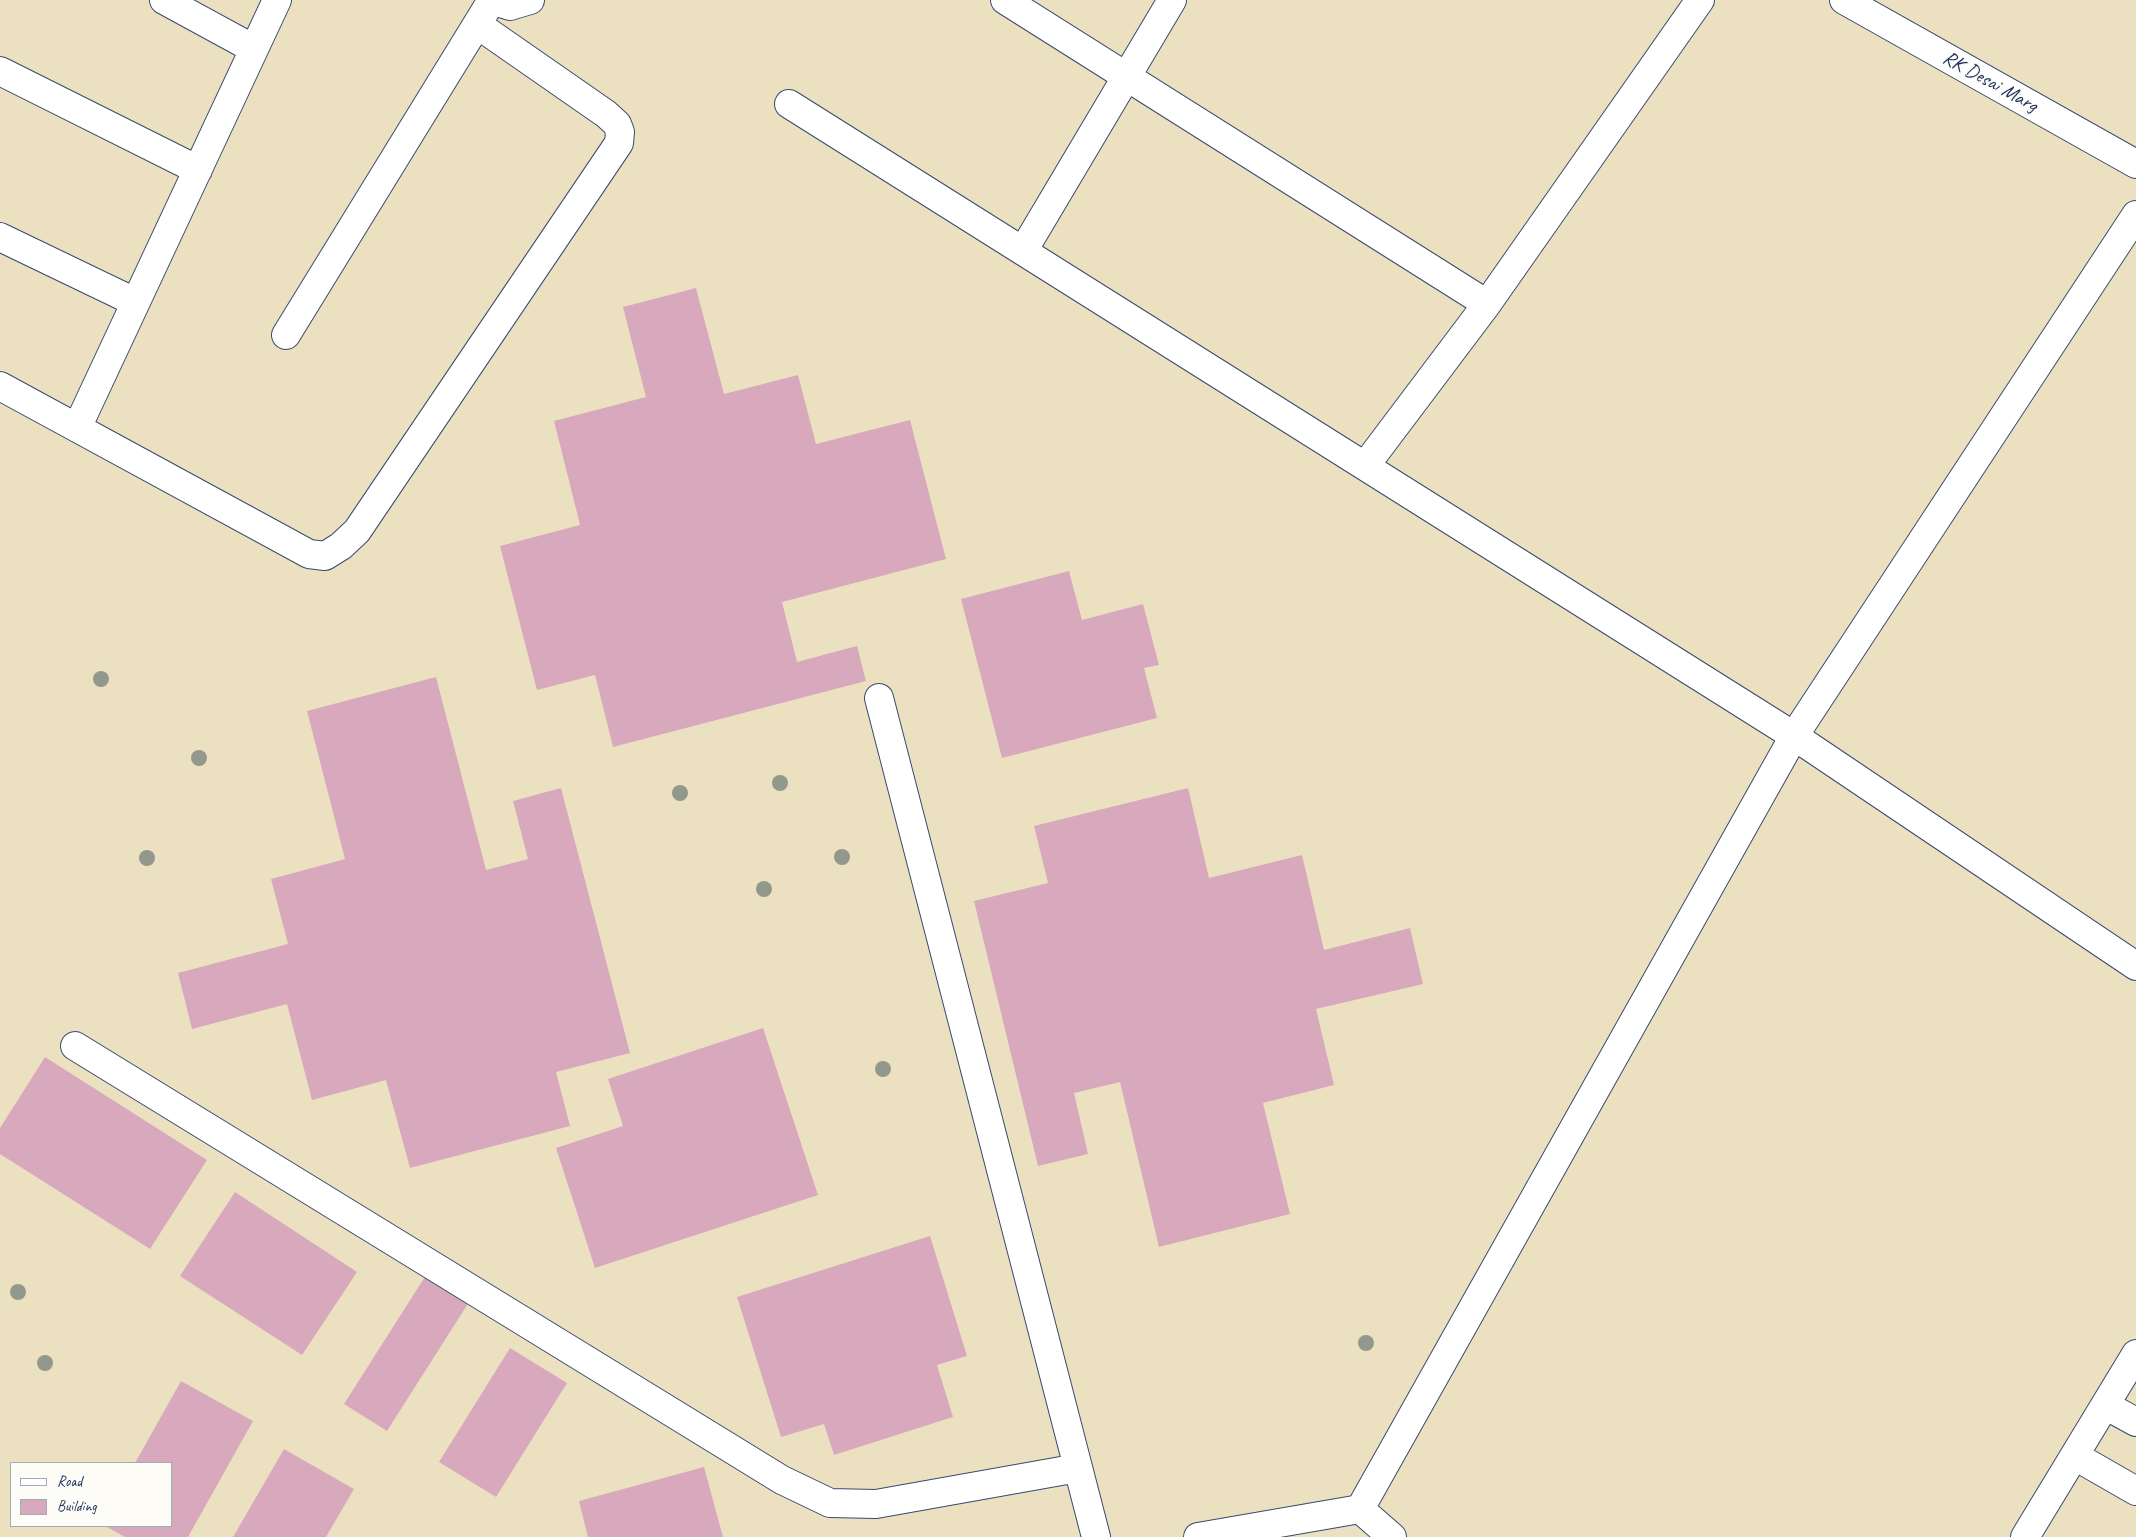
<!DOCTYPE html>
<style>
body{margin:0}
#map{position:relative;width:2136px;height:1537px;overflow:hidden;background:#ebe1c0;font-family:Caveat,sans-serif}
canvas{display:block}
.legend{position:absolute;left:10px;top:1462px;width:162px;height:65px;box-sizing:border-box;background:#fdfcf7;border:1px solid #a3aaba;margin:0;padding:6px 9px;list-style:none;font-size:15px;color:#1b2f5e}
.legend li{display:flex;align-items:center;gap:10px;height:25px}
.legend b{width:25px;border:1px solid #a3aaba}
</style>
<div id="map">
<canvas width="2136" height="1537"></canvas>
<ul class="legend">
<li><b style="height:6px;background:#fff"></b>Road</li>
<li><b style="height:14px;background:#d8a9bd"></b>Building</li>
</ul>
</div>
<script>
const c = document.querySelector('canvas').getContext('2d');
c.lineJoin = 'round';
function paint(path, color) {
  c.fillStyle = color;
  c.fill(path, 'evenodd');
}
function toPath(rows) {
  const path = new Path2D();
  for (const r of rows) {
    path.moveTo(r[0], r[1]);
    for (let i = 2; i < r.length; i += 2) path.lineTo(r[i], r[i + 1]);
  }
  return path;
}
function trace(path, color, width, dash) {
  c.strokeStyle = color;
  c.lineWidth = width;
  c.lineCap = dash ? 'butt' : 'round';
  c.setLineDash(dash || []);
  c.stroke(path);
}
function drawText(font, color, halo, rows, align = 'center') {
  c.font = font + ' Caveat,sans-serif';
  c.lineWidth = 4;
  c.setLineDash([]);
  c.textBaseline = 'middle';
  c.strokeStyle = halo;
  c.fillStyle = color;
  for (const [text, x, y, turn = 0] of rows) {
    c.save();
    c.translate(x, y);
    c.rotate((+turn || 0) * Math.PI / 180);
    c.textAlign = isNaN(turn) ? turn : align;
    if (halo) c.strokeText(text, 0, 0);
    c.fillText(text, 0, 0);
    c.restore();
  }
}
paint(toPath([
 [696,288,724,394,798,375,816,444,910,420,946,559,782,602,797,662,857,646,866,681,613,747,595,675,537,690,500,546,580,525,554,421,646,397,623,307],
 [1069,571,1082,620,1143,604,1159,665,1144,668,1157,718,1002,758,961,599],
 [436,677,486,870,528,859,513,801,561,788,630,1053,556,1072,570,1126,410,1168,386,1080,312,1100,287,1004,192,1029,178,973,288,944,271,879,345,859,307,711],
 [1188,788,1209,878,1302,855,1324,950,1410,928,1423,984,1316,1009,1334,1085,1263,1103,1290,1214,1159,1247,1120,1082,1074,1093,1088,1154,1038,1166,974,901,1048,883,1034,826],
 [763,1028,818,1195,595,1268,556,1148,623,1126,608,1079],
 [45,1057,207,1160,150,1249,0,1154,0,1128],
 [235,1192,357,1272,302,1355,180,1276],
 [930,1236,967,1356,937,1365,953,1417,834,1455,824,1424,781,1437,737,1297],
 [428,1272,471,1299,387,1431,344,1404],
 [510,1348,567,1383,496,1497,439,1462],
 [181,1381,253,1421,188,1537,125,1537,105,1526,171,1526,171,1463,135,1463],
 [284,1449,354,1489,326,1537,233,1537],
 [704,1467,723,1537,588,1537,579,1501]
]), '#d8a9bd');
const minor = toPath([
 [164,0,254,49],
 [491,0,510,6,530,0],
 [1005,0,1487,304],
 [1844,0,2136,164],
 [0,71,198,170],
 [789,104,1794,736,2136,966],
 [0,237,135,302],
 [1023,251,1172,0],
 [286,335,492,0],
 [0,386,309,554,325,556,341,546,357,531,619,143,620,132,617,124,606,114,478,25],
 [77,428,277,0],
 [1365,466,1487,304,1700,0],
 [879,698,1096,1537],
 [75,1046,782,1480,830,1503,876,1504,1078,1468],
 [2105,1405,2136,1422],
 [2075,1456,2136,1491],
 [1198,1537,1360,1509],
 [1392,1537,1360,1509,1794,736,2136,215],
 [2025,1537,2136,1354]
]);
trace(minor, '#3a4a6d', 30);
trace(minor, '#fff', 28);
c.fillStyle = '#92988c';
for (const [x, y] of [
 [101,679],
 [199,758],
 [780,783],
 [680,793],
 [842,857],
 [147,858],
 [764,889],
 [883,1069],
 [18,1292],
 [1366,1343],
 [45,1363]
]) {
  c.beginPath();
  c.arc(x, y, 8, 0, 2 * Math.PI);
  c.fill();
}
drawText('20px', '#1b2f5e', '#fdfcf7', [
 ["RK Desai Marg",1990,82,29]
]);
</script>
